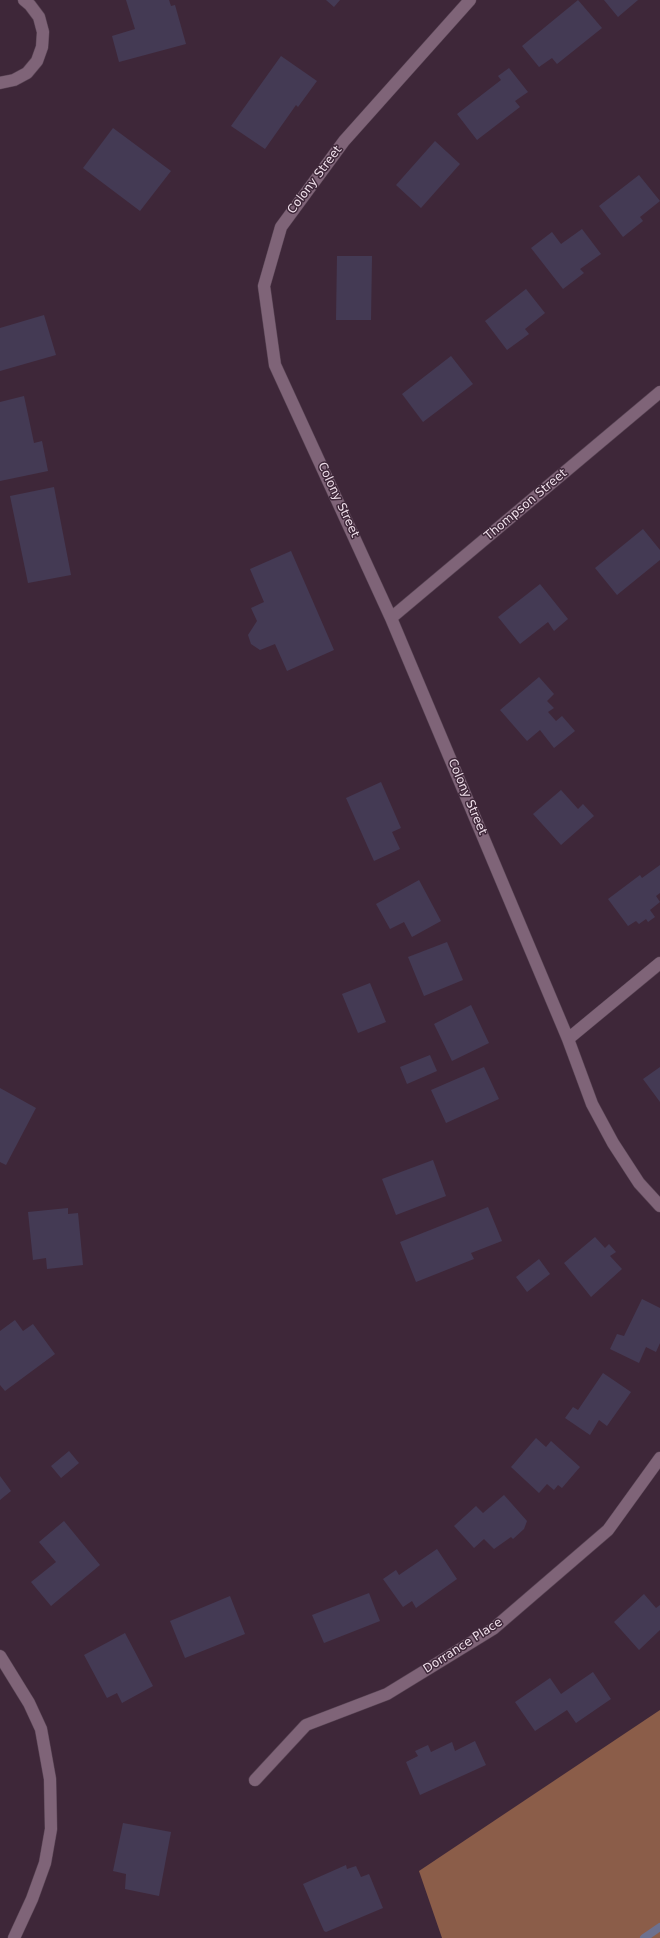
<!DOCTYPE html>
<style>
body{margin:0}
canvas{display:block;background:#3e2739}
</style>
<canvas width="660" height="1938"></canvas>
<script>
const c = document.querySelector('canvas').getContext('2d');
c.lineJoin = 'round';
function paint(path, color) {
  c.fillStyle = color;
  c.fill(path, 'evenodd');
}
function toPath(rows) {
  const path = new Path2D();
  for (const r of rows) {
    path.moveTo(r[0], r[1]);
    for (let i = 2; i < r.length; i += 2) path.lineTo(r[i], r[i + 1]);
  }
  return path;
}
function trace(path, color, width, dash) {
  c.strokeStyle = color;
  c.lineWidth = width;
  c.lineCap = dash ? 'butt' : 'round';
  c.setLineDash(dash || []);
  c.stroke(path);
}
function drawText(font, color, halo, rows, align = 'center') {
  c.font = font + ' "DejaVu Sans",sans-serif';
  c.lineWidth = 3;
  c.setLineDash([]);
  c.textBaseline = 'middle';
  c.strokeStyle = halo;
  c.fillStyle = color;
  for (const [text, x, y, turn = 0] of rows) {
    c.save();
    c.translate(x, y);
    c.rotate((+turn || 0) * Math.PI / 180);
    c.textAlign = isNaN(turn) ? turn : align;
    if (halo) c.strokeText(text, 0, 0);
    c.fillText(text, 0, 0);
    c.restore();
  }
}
paint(toPath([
 [660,1710,660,1938,442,1938,419,1871]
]), '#8b5d49');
trace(toPath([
 [644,1938,660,1927]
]), '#6c718f', 8);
paint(toPath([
 [126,0,169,0,171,6,175,5,186,44,119,62,112,36,135,29],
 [326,0,340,0,334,7],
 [578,0,602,28,557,64,552,58,539,67,522,46],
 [604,0,638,0,618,17],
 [281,56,317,81,298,107,296,105,265,149,231,126],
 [509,68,528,92,515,101,520,107,477,140,457,114,501,80,498,76],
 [113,128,171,171,140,211,83,168],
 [435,141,460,164,421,208,396,185],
 [639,175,660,201,640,217,643,221,623,237,599,206],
 [582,229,601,254,580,269,584,273,563,289,531,248,552,232,561,244],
 [337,256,372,256,371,320,336,320],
 [526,289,545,313,525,329,529,334,507,350,485,321],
 [44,315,56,355,0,371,0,328],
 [451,356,473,384,423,422,402,394],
 [24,396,34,443,42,441,48,471,0,481,0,402],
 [54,487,71,575,28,583,10,496],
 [643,529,660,550,660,560,617,595,595,568],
 [291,551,334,650,287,671,275,644,260,650,251,644,248,635,257,621,251,608,264,602,250,569],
 [540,584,568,619,554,631,548,622,520,644,498,617],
 [539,677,554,694,547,701,554,708,548,712,556,721,562,716,575,731,554,748,540,730,527,741,500,710],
 [381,782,401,828,392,832,400,849,374,861,346,798],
 [561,790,578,809,583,804,594,816,561,845,533,814],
 [660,865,660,893,656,896,660,902,650,910,655,917,648,922,646,919,639,924,636,921,628,926,608,899,640,875,642,878],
 [419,880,441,921,412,937,404,922,390,929,376,904],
 [447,942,463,980,424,996,408,957],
 [370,983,386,1022,358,1033,342,994],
 [471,1005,489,1043,452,1061,434,1024],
 [430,1055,437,1071,407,1084,400,1067],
 [484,1067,499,1099,446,1123,431,1090],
 [660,1067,660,1102,643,1079],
 [0,1088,36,1108,6,1165,0,1162],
 [433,1160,446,1196,396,1215,382,1179],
 [488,1207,502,1241,471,1253,474,1259,416,1282,400,1242],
 [68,1208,68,1214,78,1213,83,1265,47,1269,46,1258,33,1260,28,1212],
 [595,1237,605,1248,609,1244,616,1252,610,1256,622,1269,591,1297,564,1263],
 [539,1259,550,1274,527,1292,516,1277],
 [642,1299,660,1308,660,1343,656,1352,646,1347,639,1363,610,1349,617,1334,624,1336],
 [15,1320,23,1331,33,1324,55,1354,5,1391,0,1385,0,1331],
 [603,1373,631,1392,607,1426,599,1420,590,1435,565,1418,573,1407,578,1410],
 [536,1438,546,1447,551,1441,580,1467,562,1488,558,1485,554,1490,547,1484,539,1493,511,1467],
 [69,1451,79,1463,61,1478,51,1466],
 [0,1476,11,1491,0,1500],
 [504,1495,527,1521,524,1529,513,1539,511,1537,494,1549,484,1539,474,1548,454,1526,476,1506,483,1513],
 [64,1521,100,1565,51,1606,31,1582,56,1562,39,1542],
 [437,1549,457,1579,416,1608,412,1601,403,1607,383,1579,396,1570,399,1575],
 [369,1593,380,1621,324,1643,312,1615],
 [644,1594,656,1608,660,1605,660,1630,639,1650,614,1622],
 [230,1596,245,1634,185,1658,170,1621],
 [125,1633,153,1686,122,1703,117,1693,107,1698,84,1655],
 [593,1672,611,1699,576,1723,567,1710,535,1731,515,1702,550,1678,561,1694],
 [475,1741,486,1765,420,1795,406,1762,418,1756,415,1751,428,1745,431,1752,452,1742,455,1751],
 [123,1823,171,1832,159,1896,125,1889,126,1874,113,1871],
 [346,1865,347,1869,356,1866,361,1877,369,1874,383,1908,326,1932,324,1931,303,1884]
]), '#443a54');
const street = toPath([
 [470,0,344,141,281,227,264,286,275,365,391,618,568,1039,592,1104,613,1143,639,1183,660,1206],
 [0,83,14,80,27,73,37,61,42,47,43,32,39,17,30,5,24,0],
 [391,618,660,392],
 [568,1039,660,963],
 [0,1656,29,1703,41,1729,50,1779,51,1829,45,1863,32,1899,14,1938],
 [255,1780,306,1725,387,1694,493,1629,608,1530,660,1458]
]);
trace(street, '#594555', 13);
trace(street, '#7f6478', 12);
drawText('12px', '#f0e0eb', '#3e2739', [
 ["Colony Street",315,180,-53],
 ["Colony Street",338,500,65],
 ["Thompson Street",526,505,-40],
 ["Colony Street",467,797,67],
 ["Dorrance Place",463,1646,-33]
]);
</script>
